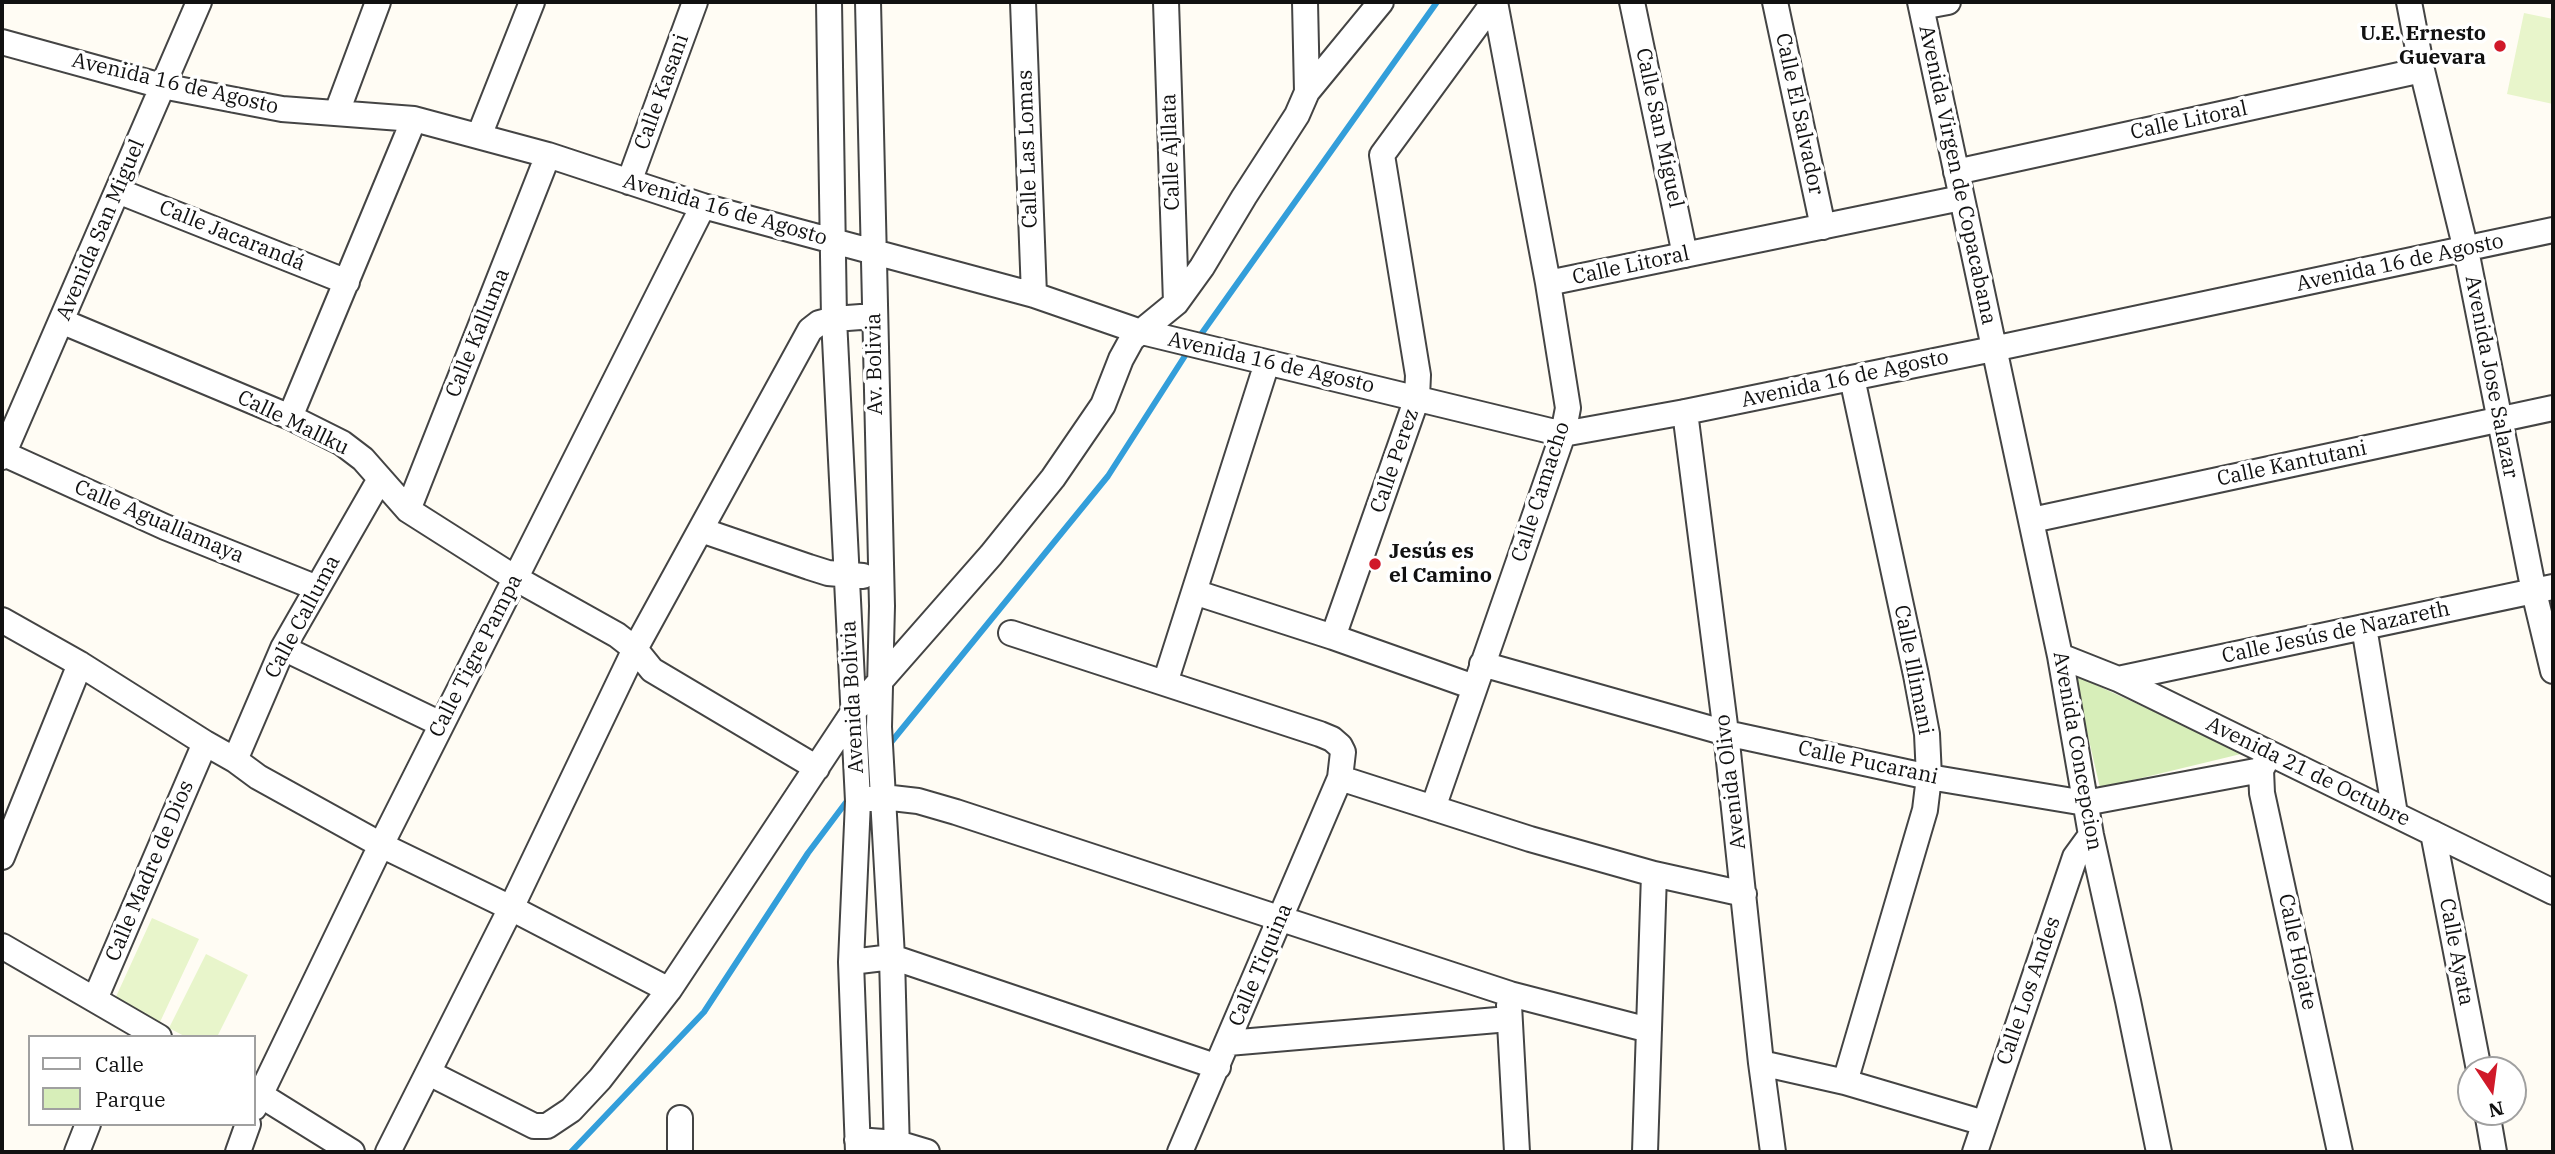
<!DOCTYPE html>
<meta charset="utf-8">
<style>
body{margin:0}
#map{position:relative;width:2555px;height:1154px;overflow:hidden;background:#fffcf4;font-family:"IBM Plex Serif",serif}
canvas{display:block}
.frame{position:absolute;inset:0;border:4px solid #111;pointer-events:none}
.legend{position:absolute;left:28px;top:1035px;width:228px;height:91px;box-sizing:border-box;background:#fff;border:2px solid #a0a0a0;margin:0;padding:9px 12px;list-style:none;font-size:21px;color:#111}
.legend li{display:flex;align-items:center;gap:14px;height:35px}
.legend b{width:35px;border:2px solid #a0a0a0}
.north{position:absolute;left:2457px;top:1056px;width:70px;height:70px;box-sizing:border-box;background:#fff;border:2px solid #a0a0a0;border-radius:50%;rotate:167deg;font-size:19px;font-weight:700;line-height:28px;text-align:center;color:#111}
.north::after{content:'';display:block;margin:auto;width:24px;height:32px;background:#d01929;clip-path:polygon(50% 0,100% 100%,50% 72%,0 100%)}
</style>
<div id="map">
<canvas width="2555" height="1154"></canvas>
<div class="frame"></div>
<ul class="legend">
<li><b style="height:9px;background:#fff"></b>Calle</li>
<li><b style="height:19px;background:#d7eeb9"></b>Parque</li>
</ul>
<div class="north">N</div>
</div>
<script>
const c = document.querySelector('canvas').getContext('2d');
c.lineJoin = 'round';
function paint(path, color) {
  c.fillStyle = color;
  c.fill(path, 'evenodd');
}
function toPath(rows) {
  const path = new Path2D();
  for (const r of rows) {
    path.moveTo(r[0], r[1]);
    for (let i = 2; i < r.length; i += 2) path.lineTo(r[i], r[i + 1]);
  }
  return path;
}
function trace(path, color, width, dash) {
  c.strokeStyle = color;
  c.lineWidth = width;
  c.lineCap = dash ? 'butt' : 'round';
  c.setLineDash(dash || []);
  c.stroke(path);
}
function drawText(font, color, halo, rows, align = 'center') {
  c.font = font + ' "IBM Plex Serif",serif';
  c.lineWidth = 7;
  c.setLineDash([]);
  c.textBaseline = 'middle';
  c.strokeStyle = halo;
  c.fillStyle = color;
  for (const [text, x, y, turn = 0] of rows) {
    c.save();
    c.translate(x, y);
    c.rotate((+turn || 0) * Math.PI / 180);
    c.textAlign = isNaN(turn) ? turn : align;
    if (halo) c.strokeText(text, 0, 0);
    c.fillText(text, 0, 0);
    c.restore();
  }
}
paint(toPath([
 [2074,675,2245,753,2100,788]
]), '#d7eeb9');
paint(toPath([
 [2524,13,2553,19,2553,104,2507,94],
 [152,918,199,939,160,1022,114,1001],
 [206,954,248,975,217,1037,186,1037,169,1028]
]), '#e8f5cb');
trace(toPath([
 [1197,340,1437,2],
 [888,746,1108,476,1190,348],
 [571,1152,704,1012,808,853,850,797]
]), '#339eda', 6);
const minor = toPath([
 [829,2,834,319,858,801,851,962,858,1152],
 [868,2,882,606,879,727,892,957,897,1152],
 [1023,2,1034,295],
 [1166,2,1176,303],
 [1305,2,1307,92],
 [1632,2,1685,255],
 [1775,2,1823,227],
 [1920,2,2060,656,2091,835,2128,1001,2159,1152],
 [2409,2,2422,70,2466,250,2534,592,2553,671],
 [1921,7,1948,2],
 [2,42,162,86,282,109,414,119,548,155,703,206,1034,295,1138,331,1563,434,1685,412,1993,349,2553,230],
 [337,112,378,2],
 [479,136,532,2],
 [1956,172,2422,70],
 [629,182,695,2],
 [118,191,347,282],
 [1548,283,1961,198],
 [61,321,290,417,342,443,363,459,408,510,515,578,617,635,635,649,652,670,817,768],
 [1685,412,1726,733,1761,1063,1773,1152],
 [290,417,414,119],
 [2,453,165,527,317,588],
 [2,457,199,2],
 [408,510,548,155],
 [2032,520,2553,408],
 [701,530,809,567,828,573,863,576],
 [1194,592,1333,637,1474,687],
 [2,620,80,664,205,743,235,760,258,777,381,845,511,908,669,990],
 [2364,627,2395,814],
 [1011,633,1320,734,1332,739,1340,746,1343,752,1340,778,1180,1152],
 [1333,637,1417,398,1418,375,1382,155,1494,2],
 [283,648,441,724],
 [2060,656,2118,679,2553,892],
 [1482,664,1726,733,1929,777,2085,803,2261,770],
 [2118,679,2553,587],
 [1165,683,1267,363],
 [2268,757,2261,770,2262,793,2340,1152],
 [235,760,283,648,380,479],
 [1340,778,1530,839,1654,874,1744,894],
 [870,799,883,797,918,801,956,812,1510,994,1649,1030],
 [1433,808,1563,434,1568,408,1548,283,1495,2],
 [2433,833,2479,1070],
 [2,857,80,664],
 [2,946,159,1037],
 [851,962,892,957,1218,1067],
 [95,999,205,743],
 [1509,1005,1517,1152],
 [1228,1043,1509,1019],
 [1761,1063,1845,1082,1984,1123],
 [429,1073,534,1126,547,1126,571,1110,600,1079,669,990,854,711,991,555,1053,478,1103,405,1121,359,1132,339,1176,303,1202,267,1244,197,1297,115,1307,92,1381,2],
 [1845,1082,1925,810,1929,777,1927,734,1916,675,1852,378],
 [254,1091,352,1152],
 [254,1108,381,845,703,206],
 [2487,1112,2494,1152],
 [680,1118,680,1152],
 [857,1140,897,1143,927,1152],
 [77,1152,88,1124],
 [238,1152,248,1124],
 [388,1152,511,908,635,649,810,330,819,323,834,319,874,316],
 [1645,1152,1654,874],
 [1975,1152,2075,857,2091,835]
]);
trace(minor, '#444', 28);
trace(minor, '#fff', 24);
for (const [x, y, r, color] of [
 [2500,46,7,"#d01929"],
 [1375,564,7,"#d01929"]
]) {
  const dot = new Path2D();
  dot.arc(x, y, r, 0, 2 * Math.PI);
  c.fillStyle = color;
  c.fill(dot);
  trace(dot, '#fff', 2.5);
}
drawText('bold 21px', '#111', '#fff', [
 ["U.E. Ernesto",2486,34],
 ["Guevara",2486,58],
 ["Jesús es",1389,552,"left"],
 ["el Camino",1389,576,"left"]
], 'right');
drawText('21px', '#111', '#fff', [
 ["Avenida 16 de Agosto",175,84,13],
 ["Calle Kasani",662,92,-70],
 ["Calle El Salvador",1799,114,78],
 ["Calle Litoral",2189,121,-12],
 ["Calle San Miguel",1659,128,78],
 ["Calle Las Lomas",1028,149,-92],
 ["Calle Ajllata",1171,152,-92],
 ["Avenida Virgen de Copacabana",1957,175,78],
 ["Avenida 16 de Agosto",725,210,16],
 ["Avenida San Miguel",101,230,-67],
 ["Calle Jacarandá",232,236,22],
 ["Avenida 16 de Agosto",2400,263,-12],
 ["Calle Litoral",1631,266,-12],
 ["Calle Kalluma",478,333,-68],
 ["Avenida 16 de Agosto",1271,363,13],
 ["Av. Bolivia",875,364,-91],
 ["Avenida Jose Salazar",2491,377,79],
 ["Avenida 16 de Agosto",1845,379,-12],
 ["Calle Mallku",293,423,26],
 ["Calle Perez",1395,461,-71],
 ["Calle Kantutani",2292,464,-12],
 ["Calle Camacho",1541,492,-72],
 ["Calle Aguallamaya",159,522,23],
 ["Calle Calluma",303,617,-62],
 ["Calle Jesús de Nazareth",2336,633,-12],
 ["Calle Tigre Pampa",476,656,-63],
 ["Calle Illimani",1913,670,79],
 ["Avenida Bolivia",853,697,-93],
 ["Avenida Concepcion",2077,751,80],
 ["Calle Pucarani",1868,763,12],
 ["Avenida 21 de Octubre",2308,772,26],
 ["Avenida Olivo",1731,782,-97],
 ["Calle Madre de Dios",150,871,-67],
 ["Calle Hojate",2297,952,78],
 ["Calle Ayata",2456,952,79],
 ["Calle Tiquina",1261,965,-67],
 ["Calle Los Andes",2029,991,-71]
]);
</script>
